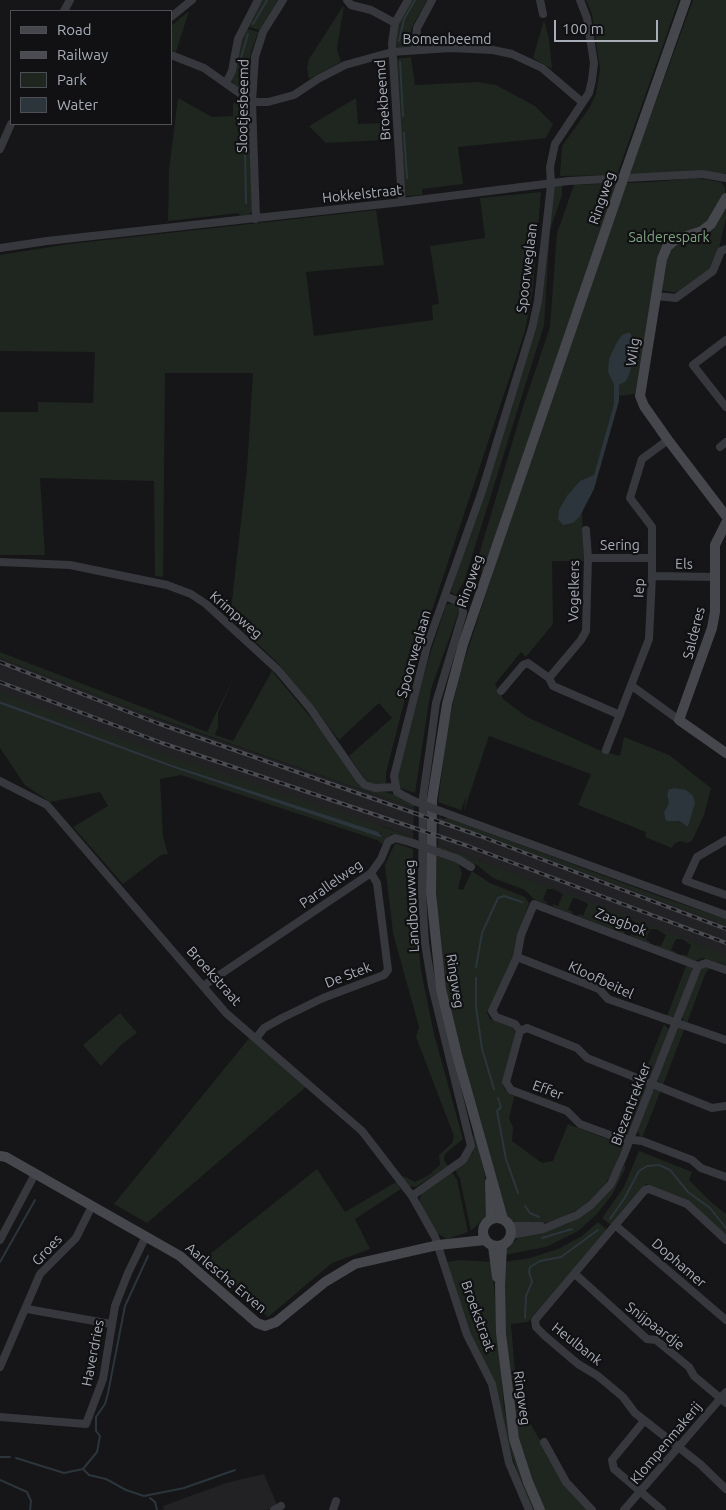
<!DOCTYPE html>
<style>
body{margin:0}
#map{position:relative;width:726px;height:1510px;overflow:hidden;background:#161618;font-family:Ubuntu,sans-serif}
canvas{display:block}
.legend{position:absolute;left:10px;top:10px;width:162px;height:115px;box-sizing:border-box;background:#111113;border:1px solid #4d4f55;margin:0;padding:6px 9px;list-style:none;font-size:15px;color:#a8adb8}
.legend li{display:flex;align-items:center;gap:10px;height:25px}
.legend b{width:25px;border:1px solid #4d4f55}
.scale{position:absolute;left:554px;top:20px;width:104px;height:22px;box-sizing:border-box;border:2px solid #a8adb8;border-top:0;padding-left:6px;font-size:15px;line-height:18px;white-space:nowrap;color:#a8adb8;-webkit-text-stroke:4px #111113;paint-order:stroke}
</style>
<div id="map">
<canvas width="726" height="1510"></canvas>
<ul class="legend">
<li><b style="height:6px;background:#45474d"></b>Road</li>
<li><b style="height:6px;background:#4a4c52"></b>Railway</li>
<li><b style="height:14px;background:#1e261f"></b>Park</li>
<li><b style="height:14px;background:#2c353c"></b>Water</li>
</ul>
<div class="scale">100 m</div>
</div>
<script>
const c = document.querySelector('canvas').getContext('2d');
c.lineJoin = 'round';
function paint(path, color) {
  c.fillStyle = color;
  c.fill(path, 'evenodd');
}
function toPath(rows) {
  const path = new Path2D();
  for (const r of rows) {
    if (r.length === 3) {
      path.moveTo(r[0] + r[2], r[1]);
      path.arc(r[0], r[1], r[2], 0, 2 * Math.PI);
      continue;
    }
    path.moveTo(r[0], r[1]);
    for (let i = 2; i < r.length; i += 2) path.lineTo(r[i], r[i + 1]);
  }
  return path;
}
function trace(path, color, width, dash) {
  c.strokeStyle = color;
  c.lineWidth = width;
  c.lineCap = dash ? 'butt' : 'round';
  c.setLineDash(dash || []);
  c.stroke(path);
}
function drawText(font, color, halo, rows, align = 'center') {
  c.font = font + ' Ubuntu,sans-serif';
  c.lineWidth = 4.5;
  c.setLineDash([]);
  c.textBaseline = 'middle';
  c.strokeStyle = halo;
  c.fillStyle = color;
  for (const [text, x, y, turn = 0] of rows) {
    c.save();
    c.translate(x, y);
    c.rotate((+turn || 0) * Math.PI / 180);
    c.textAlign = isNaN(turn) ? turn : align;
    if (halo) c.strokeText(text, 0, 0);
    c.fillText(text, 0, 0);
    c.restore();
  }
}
paint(toPath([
 [0,658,169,723,414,808,413,837,382,826,379,833,172,765,0,701],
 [439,817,726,920,726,955,438,845],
 [264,1474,277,1505,267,1510,164,1510,163,1506,226,1483]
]), '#222225');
paint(toPath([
 [261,0,278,0,262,26,262,31,246,26],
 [410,0,427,0,412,27,409,39,411,47,398,48,394,40,398,22],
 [586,0,679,0,617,175,560,176,562,146,590,107,596,93,600,69,592,14],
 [693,0,726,0,726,173,629,175],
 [344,5,337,49,341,62,309,79,307,68,309,59],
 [189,11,176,52,171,50,171,26],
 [544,20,549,38,552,69,533,58],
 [245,28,261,33,257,35,251,52,249,65,251,69,249,72,247,87,251,88,246,92,233,85,232,80,238,46],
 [411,57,415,85,478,82,496,85,535,106,553,124,546,138,458,147,463,184,422,189,422,195,406,196,395,59],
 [178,98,212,117,233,116,233,104,237,99,250,106,252,211,249,215,240,216,239,213,168,221,169,170],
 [356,98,358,124,384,123,384,140,326,143,309,126],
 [695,178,721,182,725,188,726,218,719,248,711,269,678,293,653,289,635,394,619,396,582,513,584,561,552,561,553,624,526,657,521,652,495,684,503,699,527,717,599,750,620,756,624,737,669,755,711,788,704,815,692,841,687,843,680,841,674,844,672,848,645,837,646,832,578,805,591,774,489,736,464,811,466,797,461,810,438,802,448,725,459,677,492,575,475,568,522,410,550,327,557,233,574,185,653,182],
 [674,788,693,808,688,827,678,821,667,821,665,819,664,812,669,803,667,795,669,789],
 [553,186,562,186,562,195,550,230,544,325,464,582,456,595,451,592,534,329],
 [541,192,533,287,525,331,413,667,386,773,386,784,376,785,365,780,349,756,392,718,379,703,339,740,278,663,230,618,247,469,253,373,165,373,163,577,155,576,154,481,40,478,45,555,0,555,0,412,38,412,38,402,93,403,95,352,0,351,0,255,69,244,376,210,384,265,306,272,314,336,433,320,432,305,439,304,430,246,485,238,480,198],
 [453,603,458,605,459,611,431,689,415,793,399,788,397,773,428,660,446,605],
 [0,652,207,732,235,675,218,713,218,726,215,735,233,741,272,671,327,737,359,785,396,795,414,805,414,808,143,713,0,658],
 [0,692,158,752,413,837,413,840,392,834,382,844,377,840,181,775,160,779,163,837,168,854,161,855,123,884,73,827,108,806,100,792,50,802,25,785,0,748,0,704,171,767,379,837,382,834,172,765,85,734,0,701],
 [446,817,666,899,726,919,726,925,444,821],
 [395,843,413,849,413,893,421,971,434,1034,463,1139,445,1154,444,1160,448,1166,416,1187,408,1186,401,1178,403,1176,415,1182,429,1175,440,1165,439,1155,452,1143,454,1136,416,1037,419,1027,393,933,385,865],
 [438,845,655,927,726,955,726,965,703,958,695,961,681,956,682,954,687,956,691,945,682,939,676,939,671,950,676,952,675,954,656,946,656,945,661,946,666,935,656,929,650,929,646,940,650,942,650,944,630,936,631,934,636,936,640,925,630,919,625,919,620,930,625,932,624,934,578,916,579,914,583,916,588,904,578,899,573,898,568,910,573,912,572,914,552,906,553,904,558,906,563,894,553,889,547,889,543,900,547,902,547,904,535,900,525,890,493,878,477,865,438,849],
 [434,855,458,863,462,873,458,889,463,890,472,871,490,883,525,897,529,903,519,933,513,960,487,1013,490,1019,512,1026,516,1035,503,1085,505,1090,515,1094,509,1118,513,1127,512,1141,542,1163,553,1161,568,1124,623,1145,613,1171,605,1185,584,1206,555,1221,538,1224,513,1223,504,1214,450,1010,440,959],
 [686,966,692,968,692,972,675,1016,666,1019],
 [705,966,710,968,706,972,687,1023,683,1020,682,1015,700,969],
 [120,1013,137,1033,122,1044,101,1066,83,1045],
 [664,1024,669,1030,651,1077,645,1078,643,1077],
 [678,1027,685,1027,663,1085,658,1081,658,1077],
 [251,1036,307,1086,147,1223,114,1204],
 [641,1082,645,1085,646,1090,627,1136,620,1136],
 [656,1089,661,1090,642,1138,637,1131,652,1092],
 [473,1135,475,1135,485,1175,487,1216,471,1231,460,1179,455,1170,467,1160,473,1152],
 [639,1151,692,1172,689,1180,711,1202,726,1214,726,1237,682,1198,646,1184,611,1225,602,1218,624,1187],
 [625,1164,625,1169,612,1195,596,1215,578,1231,546,1247,504,1255,506,1249,518,1238,567,1224,595,1206,615,1182],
 [317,1169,345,1212,396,1182,401,1189,355,1219,370,1249,332,1263,268,1317,205,1258],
 [452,1172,457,1180,468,1232,447,1239,435,1232,420,1203,420,1198,422,1193],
 [598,1222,607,1230,528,1322,511,1324,516,1384,521,1408,541,1442,589,1510,545,1510,532,1482,519,1440,512,1397,504,1307,504,1262,530,1258,558,1249,582,1236],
 [460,1260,492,1262,504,1408,512,1446,536,1510,532,1510,518,1476,508,1442,496,1385,471,1339,447,1262]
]), '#1e261f');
paint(toPath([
 [626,333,630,333,634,340,633,355,630,372,626,381,619,385,619,401,594,489,580,516,573,523,563,525,558,519,559,510,567,496,580,481,594,475,614,404,614,384,608,372,609,359,616,344,621,336],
 [0,701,172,765,378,832,382,836,379,837,171,767,0,704],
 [674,788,686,790,693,796,695,803,688,827,679,821,667,821,665,819,664,812,669,803,667,795,669,789]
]), '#2c353c');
trace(toPath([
 [253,24,267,0],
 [399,41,404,19,415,0],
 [400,62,403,116],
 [241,81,241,58,248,34],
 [245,107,245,132],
 [404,133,407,178],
 [245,150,246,203],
 [476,967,482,933,498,898,504,896,522,902],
 [476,978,476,1007,482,1049,494,1089],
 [498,1098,501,1107,497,1111,506,1159,518,1193],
 [525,1206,530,1213,539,1217],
 [610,1219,624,1199,639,1171,647,1166,659,1165,670,1170,688,1192,710,1208,726,1228],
 [542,1238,572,1229],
 [0,1262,35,1200],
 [525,1318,526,1296,532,1282,529,1272,530,1267,540,1261,561,1257,598,1230],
 [0,1457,10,1457],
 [16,1458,64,1473,83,1469,89,1475,106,1479,126,1490,144,1496,184,1488,235,1470],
 [83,1469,97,1452,100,1436,96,1431,96,1417,105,1404,108,1393,125,1306,148,1256],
 [0,1480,27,1492,31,1501,30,1510],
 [150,1498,155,1502,157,1510]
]), '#2c353c', 2);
trace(toPath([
 [347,0,351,5,371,10,395,23],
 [540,0,543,14],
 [64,11,70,0],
 [171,17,192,0],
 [415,50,417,28,432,0],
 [171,55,204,68,252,102,268,102,294,95,318,79,345,65,392,52,450,48,493,50,512,54,542,68,582,102],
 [226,83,232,71,238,39,258,0],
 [0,149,11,124],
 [402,202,392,43,395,23,408,0],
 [256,219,252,102,255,57,263,32,283,0],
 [0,248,47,241,402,202,569,181,702,174,726,178],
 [656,296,676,298,713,271,721,251,726,249],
 [726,340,693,365,726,407],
 [720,447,726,442],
 [586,530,588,558,586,631,581,640,549,678,553,686,620,715],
 [588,558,651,558],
 [0,562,70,565,167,585,191,594,206,604,278,670,310,708,360,780,365,785,375,788,395,787],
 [652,576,716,577],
 [632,686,679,720],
 [501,691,523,665,528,663,549,678],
 [606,750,649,639,652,576,652,527,630,498,642,459,668,440],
 [0,781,47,805,226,1013,362,1131,412,1196,435,1237,467,1335,492,1384,509,1463,529,1510],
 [414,801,397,792,394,776,427,646,482,491,532,328,538,301,551,185,550,167,555,144,589,93,592,80,594,63,587,18,580,0],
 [440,811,726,915],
 [726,840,697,857,686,881,726,895],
 [438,852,458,859,471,867],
 [517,957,599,989,608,999,726,1040],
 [698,966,534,904,521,935,517,957,492,1011,496,1017,515,1024,520,1031,527,1028,577,1048,587,1058,712,1108,726,1106],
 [698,966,706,963,726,970],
 [203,986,371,873,381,859,388,842,395,838,413,843],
 [520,1031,506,1082,511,1090,567,1111,580,1124,618,1138,642,1141,692,1160,701,1168,726,1177],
 [257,1037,264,1028,282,1018,323,998,384,975,388,970,377,883,371,873],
 [412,1196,463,1160,471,1146,432,986,425,943,422,893,423,797,431,740,436,703,463,613,462,603,445,596],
 [615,1225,726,1320],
 [510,1226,541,1226],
 [511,1235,543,1229,577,1215,591,1205,611,1184,623,1157,698,966],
 [0,1240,35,1174],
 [726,1240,687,1204,649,1189,645,1190,535,1320,536,1327,545,1336,578,1364,598,1376,623,1397,635,1413,700,1464,726,1489],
 [575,1274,647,1339,656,1340,689,1367,694,1376,726,1403],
 [27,1309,111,1324],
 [0,1367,40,1274,76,1238,92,1206],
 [0,1417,86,1424,103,1379,115,1306,128,1273,146,1236],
 [644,1421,612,1460,613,1465,614,1469,662,1510],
 [544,1442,566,1482,592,1510],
 [274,1510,281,1506],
 [333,1510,336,1501],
 [624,1510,726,1392]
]), '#37383d', 8);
trace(toPath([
 [625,173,686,0],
 [726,198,711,224,702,231,675,240,667,247,662,259,640,396,644,406,668,440,726,516],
 [726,523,715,545,715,612,712,628,679,720,726,753],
 [0,1156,6,1157,180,1256,257,1323,265,1326,276,1322,325,1282,355,1264,438,1245,485,1240],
 [490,1182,491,1219],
 [497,1232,14],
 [503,1219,457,1055,441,989,431,893,432,800,447,704,463,644,622,182],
 [493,1246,497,1277],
 [502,1246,500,1285,501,1333,514,1439,528,1482,540,1510]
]), '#45474d', 10);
const rail = toPath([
 [0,662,157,723,480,836,726,929],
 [0,682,162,743,468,846,726,943]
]);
trace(rail, '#4a4c52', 4);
trace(rail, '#111113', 2, [5.5]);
trace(toPath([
 [414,801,440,811],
 [413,843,438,852]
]), '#37383d', 8);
trace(toPath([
 [622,182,625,173]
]), '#45474d', 10);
drawText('14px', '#a8adb8', '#111113', [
 ["Bomenbeemd",447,39],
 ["Broekbeemd",383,100,-94],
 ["Slootjesbeemd",243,106,-89],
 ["Hokkelstraat",362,194,-6],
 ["Ringweg",602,198,-71],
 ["Spoorweglaan",527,268,-83],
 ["Wilg",633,352,-82],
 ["Sering",620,545],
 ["Els",684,564,1],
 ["Ringweg",470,581,-71],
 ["Iep",639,588,-88],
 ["Vogelkers",574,591,-89],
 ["Krimpweg",236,615,41],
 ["Salderes",694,633,-76],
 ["Spoorweglaan",414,654,-74],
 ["Parallelweg",331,884,-35],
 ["Landbouwweg",412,906,-93],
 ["Zaagbok",621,922,21],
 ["De Stek",348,975,-21],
 ["Broekstraat",214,976,48],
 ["Kloofbeitel",601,980,25],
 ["Ringweg",455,981,81],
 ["Effer",548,1090,20],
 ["Biezentrekker",631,1104,-69],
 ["Groes",47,1250,-47],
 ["Dophamer",679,1263,41],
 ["Aarlesche Erven",226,1278,40],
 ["Broekstraat",478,1316,70],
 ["Snijpaardje",655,1326,37],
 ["Heulbank",577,1344,38],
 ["Haverdries",93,1353,-79],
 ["Ringweg",522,1398,82],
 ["Klompenmakerij",666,1443,-50]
]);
drawText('14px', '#7fa381', '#111113', [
 ["Salderespark",669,237]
]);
</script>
